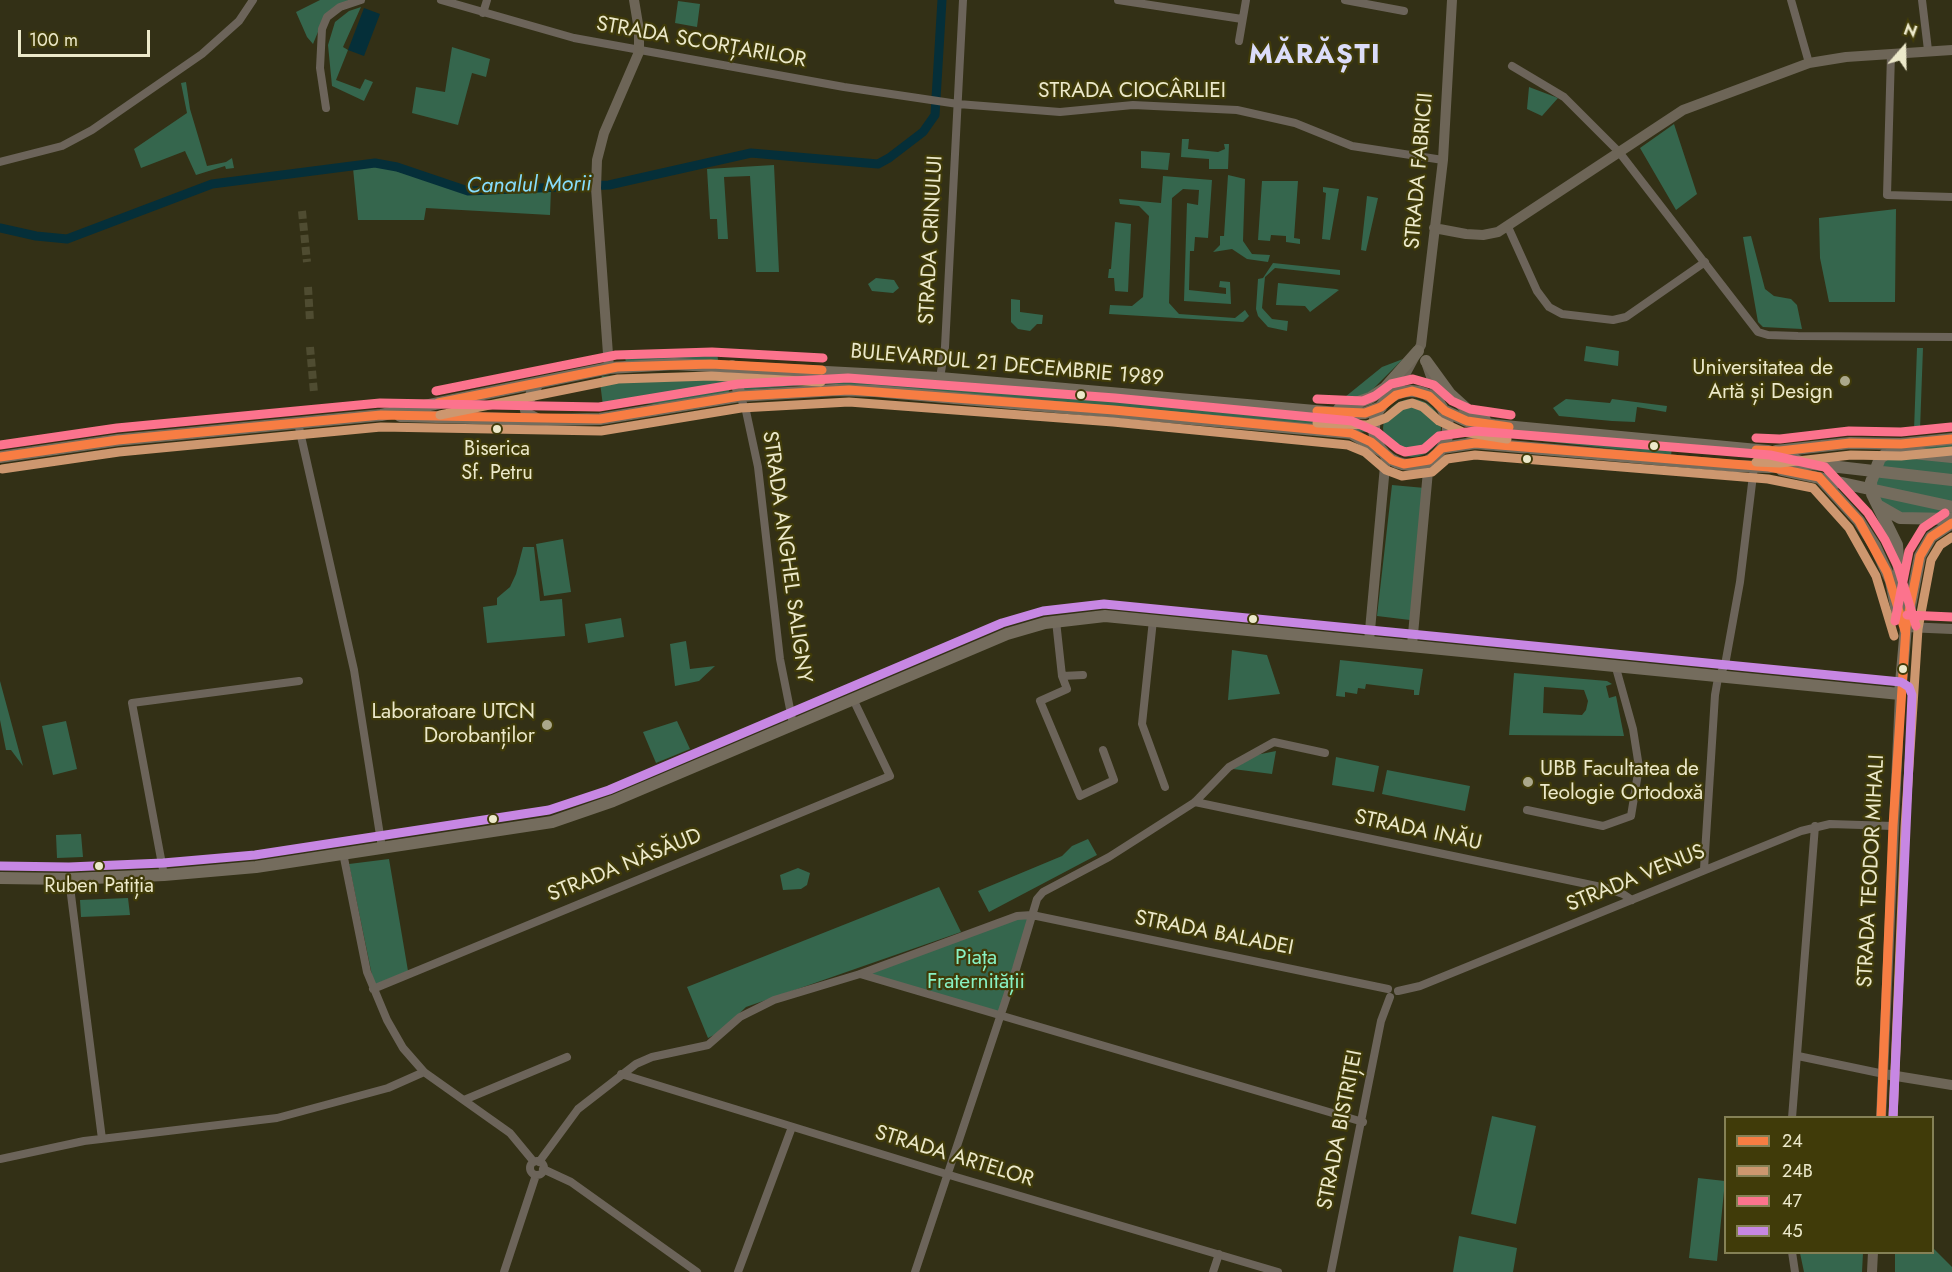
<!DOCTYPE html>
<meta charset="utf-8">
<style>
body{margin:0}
#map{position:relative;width:1952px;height:1272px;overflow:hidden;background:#333016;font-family:Jost,sans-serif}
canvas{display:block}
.legend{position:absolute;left:1724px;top:1116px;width:210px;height:138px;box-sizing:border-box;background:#403b09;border:2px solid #858156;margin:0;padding:8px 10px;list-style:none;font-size:18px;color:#ece9ca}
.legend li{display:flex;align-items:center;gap:12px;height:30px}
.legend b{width:30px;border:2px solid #858156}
.north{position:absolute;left:1874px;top:18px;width:60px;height:60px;-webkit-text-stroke:4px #403b09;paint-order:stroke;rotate:20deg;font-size:16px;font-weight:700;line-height:24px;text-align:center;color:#ece9ca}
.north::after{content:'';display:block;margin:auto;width:21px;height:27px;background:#ece9ca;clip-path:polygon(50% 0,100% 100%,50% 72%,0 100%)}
.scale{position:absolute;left:18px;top:30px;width:132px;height:27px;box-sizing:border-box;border:3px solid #ece9ca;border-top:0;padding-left:8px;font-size:18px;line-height:21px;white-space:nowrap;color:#ece9ca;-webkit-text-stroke:4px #403b09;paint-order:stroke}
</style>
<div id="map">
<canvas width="1952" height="1272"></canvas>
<ul class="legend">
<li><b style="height:8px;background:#f77d43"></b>24</li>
<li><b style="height:8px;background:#cd976f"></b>24B</li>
<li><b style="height:8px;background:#fc738d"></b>47</li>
<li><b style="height:8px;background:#c787e3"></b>45</li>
</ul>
<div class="north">N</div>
<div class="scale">100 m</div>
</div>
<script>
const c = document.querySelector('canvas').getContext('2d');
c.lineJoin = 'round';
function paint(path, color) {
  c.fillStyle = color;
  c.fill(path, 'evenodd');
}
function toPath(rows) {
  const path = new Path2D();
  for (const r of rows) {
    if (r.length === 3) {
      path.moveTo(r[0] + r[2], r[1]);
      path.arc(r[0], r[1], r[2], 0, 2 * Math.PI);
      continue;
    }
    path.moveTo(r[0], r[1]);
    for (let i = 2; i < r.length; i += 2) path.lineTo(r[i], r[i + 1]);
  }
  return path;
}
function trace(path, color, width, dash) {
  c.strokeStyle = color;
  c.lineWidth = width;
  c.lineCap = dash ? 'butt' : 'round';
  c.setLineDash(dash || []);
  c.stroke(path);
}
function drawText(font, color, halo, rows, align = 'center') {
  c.font = font + ' Jost,sans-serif';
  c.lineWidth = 4.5;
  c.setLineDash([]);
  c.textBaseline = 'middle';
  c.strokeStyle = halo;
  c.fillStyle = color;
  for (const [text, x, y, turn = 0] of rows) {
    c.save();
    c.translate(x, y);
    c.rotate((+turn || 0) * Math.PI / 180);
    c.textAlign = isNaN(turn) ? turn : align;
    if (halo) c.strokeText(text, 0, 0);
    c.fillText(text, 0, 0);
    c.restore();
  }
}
paint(toPath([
 [320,0,349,0,325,15,313,44,307,37,296,12],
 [678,1,700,4,697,27,675,23],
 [361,7,343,47,348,50,336,80,360,89,365,79,373,82,364,101,332,86,328,45,335,22,349,11],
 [452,47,490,59,486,77,472,73,458,125,412,113,416,87,445,92],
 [186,82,190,109,207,166,226,162,232,158,234,168,226,169,225,166,196,175,185,151,141,168,134,149,187,113,181,83],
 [1529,87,1558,98,1542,116,1527,109],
 [1674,124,1697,194,1676,210,1640,148],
 [1182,139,1189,139,1188,149,1218,152,1225,149,1224,144,1229,144,1228,169,1209,169,1209,159,1181,157],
 [1141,151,1170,153,1168,170,1141,168],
 [774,165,779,272,756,272,750,176,724,177,728,239,718,239,717,219,710,219,707,169],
 [380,166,468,193,551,189,550,215,426,208,424,220,358,220,353,168],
 [1228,175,1245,179,1243,241,1252,254,1270,255,1268,262,1247,259,1232,249,1213,252,1220,245,1220,236,1224,236],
 [1163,176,1212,180,1208,238,1195,237,1194,251,1190,251,1189,290,1226,294,1226,288,1219,287,1220,281,1230,282,1231,304,1184,301,1187,203,1198,205,1199,190,1183,189,1172,198,1169,303,1179,314,1235,318,1245,310,1249,316,1243,322,1109,314,1110,305,1132,306,1143,297,1149,216,1139,206,1120,204,1119,199,1161,203],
 [1262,181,1298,181,1294,238,1300,239,1300,244,1286,242,1286,236,1271,235,1270,241,1258,240],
 [1323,187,1339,189,1330,240,1322,239,1326,193,1323,192],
 [1367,196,1378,198,1366,251,1361,250],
 [1896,209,1895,302,1829,302,1820,258,1819,218],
 [1115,222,1131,224,1128,292,1115,291,1114,278,1108,278,1109,269,1111,269],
 [1751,236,1765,289,1774,296,1791,299,1797,305,1802,329,1763,327,1758,322,1743,237],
 [1273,263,1340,270,1340,275,1275,268,1265,277,1262,308,1272,319,1288,321,1287,331,1268,327,1258,316,1256,309,1258,279,1263,278],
 [876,278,894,280,899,288,893,293,872,291,868,284],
 [1278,283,1336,289,1339,290,1310,312,1305,306,1276,305],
 [1011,299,1020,300,1020,312,1043,315,1042,324,1037,324,1030,331,1018,329,1011,322],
 [1586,346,1619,351,1618,366,1584,361],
 [1917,348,1923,348,1920,430,1914,430],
 [717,351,718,360,626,363,625,357],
 [1403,359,1372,390,1353,402,1345,402,1345,397,1382,367],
 [738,369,895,380,1367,422,1366,432,868,386,822,384,743,390],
 [667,373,720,373,729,376,732,385,728,393,669,403,603,406,600,382,602,376],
 [1566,399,1610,403,1612,399,1667,406,1666,412,1637,407,1635,422,1612,421,1559,416,1553,408],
 [1412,428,29],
 [1513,431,1672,449,1671,455,1513,438],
 [1952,441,1952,517,1902,516,1879,504,1874,489,1878,465,1889,454],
 [1392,485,1425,488,1410,620,1377,616],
 [563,539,571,592,544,596,536,544],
 [523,547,534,547,540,601,562,599,565,636,487,643,483,607,497,605,497,598,510,587,516,574],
 [621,618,624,637,588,643,585,624],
 [686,641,690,669,715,666,699,681,675,686,670,644],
 [1232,650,1267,655,1280,694,1228,700],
 [1340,660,1423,669,1419,695,1414,695,1414,690,1366,684,1365,689,1358,688,1357,694,1345,692,1345,697,1336,696],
 [1514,673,1607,681,1612,684,1606,686,1609,698,1616,696,1624,736,1509,735],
 [1544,687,1584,690,1588,701,1586,710,1582,715,1543,713],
 [0,681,23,766,11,750,6,750,0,720],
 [66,721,77,769,53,775,42,726],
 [677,721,690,749,656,763,643,732],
 [1276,751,1272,774,1233,769,1256,755],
 [1336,757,1379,766,1374,792,1332,785],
 [1387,770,1470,786,1465,811,1382,794],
 [81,834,83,857,57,858,56,835],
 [1088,839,1097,855,989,912,978,891,1062,856,1072,846],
 [389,859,408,971,374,985,349,864],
 [798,868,810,873,807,885,801,889,783,890,780,875],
 [939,887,961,932,746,1007,720,1032,708,1038,687,987],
 [128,898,130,915,81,917,80,900],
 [1032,915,999,1017,860,974,983,929],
 [1492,1116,1536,1126,1516,1224,1471,1214],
 [1698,1178,1725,1181,1717,1261,1689,1258],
 [1459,1236,1517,1248,1513,1272,1453,1272],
 [1933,1248,1952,1267,1952,1272,1895,1272,1895,1253,1932,1252],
 [1800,1253,1863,1253,1862,1272,1804,1272]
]), '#35664d');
paint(toPath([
 [364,8,380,14,364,56,348,50]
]), '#052f39');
trace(toPath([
 [0,228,36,236,67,239,212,184,375,163,397,167,468,191,609,185,751,153,878,164,889,158,923,132,935,115,942,0]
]), '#052f39', 9);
trace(toPath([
 [302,211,307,262],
 [308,287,310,321],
 [310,347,314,393]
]), '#4f4c31', 8, [8, 4]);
trace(toPath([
 [441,0,574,38,844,87,958,104,1060,112,1133,105,1237,110,1295,123,1352,146,1443,160],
 [1118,0,1242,19],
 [1345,0,1404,11],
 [1791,0,1809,63],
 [1922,0,1928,50],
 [483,13,487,0],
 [1239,41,1246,0],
 [1891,54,1887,195,1952,197],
 [1512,66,1564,97,1619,152,1758,332,1768,335,1798,336,1952,337],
 [326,108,320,68,322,29,327,17,340,7,361,0],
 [0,162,62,146,92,130,202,54,239,21,253,0],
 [1508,227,1537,291,1549,307,1562,314,1613,320,1626,317,1705,262],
 [940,378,945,347,963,0],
 [740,396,746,411,758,467,780,659,793,724],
 [298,423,354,670,382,848],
 [1153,620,1142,724,1165,787],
 [1056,621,1062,676,1083,675],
 [1062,676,1067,689,1040,701,1080,796,1114,780,1103,750],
 [1195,802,1606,888,1623,894,1632,900],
 [1527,810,1603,826,1631,816,1639,767,1633,729,1616,668],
 [343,853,367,972,387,1020,403,1048,424,1072,510,1133,534,1162],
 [1704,869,1715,695,1718,678,1725,665,1740,582,1754,467],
 [164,875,132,703,299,681],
 [69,879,102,1139],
 [860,974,1363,1122],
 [373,989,890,776,853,699],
 [1398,991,1420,986,1801,831,1830,824,1893,826],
 [1798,1056,1884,1074],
 [621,1074,956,1177,1278,1272],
 [464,1100,567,1057],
 [1792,1118,1815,826],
 [0,1159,84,1141,277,1118,388,1088,424,1072],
 [537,1168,7],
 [539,1162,578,1109,636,1064,652,1057,708,1045,740,1017,774,1000,860,974,1017,916,1032,915,1388,989],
 [543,1169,571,1182,697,1272],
 [1792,1252,1795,1272],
 [504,1272,536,1175],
 [738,1272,792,1127],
 [915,1272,1016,969,1037,899,1043,892,1109,857,1195,802,1229,767,1274,742,1325,753],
 [1213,1272,1219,1254],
 [1331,1272,1381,1021,1390,997]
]), '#6c645a', 8);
trace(toPath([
 [1434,228,1466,234,1483,235,1498,232,1683,110,1809,63,1846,57,1952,50],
 [1427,365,1442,408],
 [609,368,596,188,597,160,604,133,639,52,639,30,634,0],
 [1387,400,1400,384,1421,345,1443,160,1452,0],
 [1906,627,1952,629],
 [1369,641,1386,455],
 [1412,645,1429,460],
 [1884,1074,1952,1085],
 [1881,1118,1900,694],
 [1872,1272,1873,1252]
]), '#6d6557', 10);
trace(toPath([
 [1426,361,1450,394,1472,414,1485,420],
 [732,366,740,396],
 [1411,428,37],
 [1339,409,1370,398,1385,388,1418,351],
 [1445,411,1467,421,1494,425,1768,451,1804,463,1952,480],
 [400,416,546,420,600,419,740,396,836,390,875,391,1351,433,1383,452],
 [537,419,527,414,525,406,538,383],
 [1901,444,1880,458,1871,482,1872,494,1897,545,1903,617],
 [1442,448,1475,443,1733,466,1769,467,1800,464],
 [1776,451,1850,443,1901,444,1952,439],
 [1893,451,1952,457],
 [0,457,118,440,381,415,609,368,674,364,940,378,1349,414,1365,413,1381,407],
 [1782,470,1952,507],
 [1820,478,1859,521,1875,546,1891,581,1897,611],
 [1879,506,1900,518,1952,519],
 [0,878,69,879,164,875,256,867,552,822,613,801,1007,634,1045,623,1105,616,1900,694,1906,627,1920,556,1931,537,1952,523]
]), '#746c5d', 12);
trace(toPath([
 [438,403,617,367,711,364,822,370],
 [1317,411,1365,413,1381,407,1396,395,1412,391,1429,396,1445,411,1467,421,1509,427],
 [1756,450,1780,451,1850,443,1901,444,1952,439],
 [0,457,118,440,381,415,600,419,740,396,849,390,1114,410,1351,433,1371,442,1392,460,1404,464,1429,460,1442,448,1475,443,1769,467,1819,477,1859,521,1887,572,1905,631],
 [1881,1118,1893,826,1906,627,1920,556,1931,537,1952,523]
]), '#f77d43', 9);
trace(toPath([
 [440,415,618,379,711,376,821,382],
 [1317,423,1367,425,1386,418,1401,406,1412,403,1423,407,1439,421,1463,432,1507,439],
 [1756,462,1780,463,1851,455,1901,456,1952,451],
 [2,469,119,452,381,427,601,431,741,408,849,402,1113,422,1348,445,1365,452,1386,470,1402,476,1432,472,1447,459,1475,455,1768,479,1813,488,1849,528,1876,576,1894,636],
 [1893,1118,1905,827,1918,629,1931,560,1940,545,1952,537]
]), '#cd976f', 9);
trace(toPath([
 [436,391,616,355,712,352,823,358],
 [1317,399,1363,401,1375,396,1391,384,1413,379,1434,385,1452,401,1470,409,1511,415],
 [1756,438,1780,439,1849,431,1901,432,1951,427],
 [0,445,117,428,380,403,599,407,738,384,848,378,1115,398,1352,421,1377,432,1398,449,1405,452,1424,449,1439,436,1475,431,1770,455,1825,467,1868,513,1885,540,1898,567,1916,626],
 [1907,615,1952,617],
 [1895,621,1909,551,1923,528,1945,513]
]), '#fc738d', 9);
trace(toPath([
 [0,866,69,867,163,863,255,855,549,810,609,790,1002,623,1043,611,1104,604,1901,682,1909,687,1912,695,1893,1118]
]), '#c787e3', 9);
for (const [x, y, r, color] of [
 [1845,381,6,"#aba88b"],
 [1081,395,5,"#ece9ca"],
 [497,429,5,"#ece9ca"],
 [1654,446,5,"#ece9ca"],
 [1527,459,5,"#ece9ca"],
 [1253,619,5,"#ece9ca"],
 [1903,669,5,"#ece9ca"],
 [547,725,6,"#aba88b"],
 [1528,782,6,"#aba88b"],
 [493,819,5,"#ece9ca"],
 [99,866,5,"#ece9ca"]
]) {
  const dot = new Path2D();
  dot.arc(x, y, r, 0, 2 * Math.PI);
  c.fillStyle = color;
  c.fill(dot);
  trace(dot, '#403b09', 2);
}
drawText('20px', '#ece9ca', '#403b09', [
 ["Biserica",497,450],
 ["Sf. Petru",497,474],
 ["Ruben Patiția",99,887]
]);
drawText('21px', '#ece9ca', '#403b09', [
 ["STRADA SCORȚARILOR",701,43,10],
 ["STRADA CIOCÂRLIEI",1132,92],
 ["STRADA FABRICII",1420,171,-85],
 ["STRADA CRINULUI",932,240,-87],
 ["BULEVARDUL 21 DECEMBRIE 1989",1007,366,5],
 ["STRADA ANGHEL SALIGNY",786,557,82],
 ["STRADA INĂU",1418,831,12],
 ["STRADA NĂSĂUD",625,866,-22],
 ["STRADA TEODOR MIHALI",1872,871,-87],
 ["STRADA VENUS",1636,879,-22],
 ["STRADA BALADEI",1214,934,11],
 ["STRADA BISTRIȚEI",1341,1130,-79],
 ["STRADA ARTELOR",954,1157,17]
]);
drawText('21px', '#ece9ca', '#403b09', [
 ["Universitatea de",1833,369],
 ["Artă și Design",1833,393],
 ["Laboratoare UTCN",535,713],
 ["Dorobanților",535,737],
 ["UBB Facultatea de",1540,770,"left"],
 ["Teologie Ortodoxă",1540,794,"left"]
], 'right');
drawText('21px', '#88f1c3', '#403b09', [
 ["Piața",976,959],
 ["Fraternității",976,983]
]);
drawText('italic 22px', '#86ddfd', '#403b09', [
 ["Canalul Morii",529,186,-1]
]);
c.letterSpacing = '1.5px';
drawText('bold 27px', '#dbdcf9', '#403b09', [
 ["MĂRĂȘTI",1315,56]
]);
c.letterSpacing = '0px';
</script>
